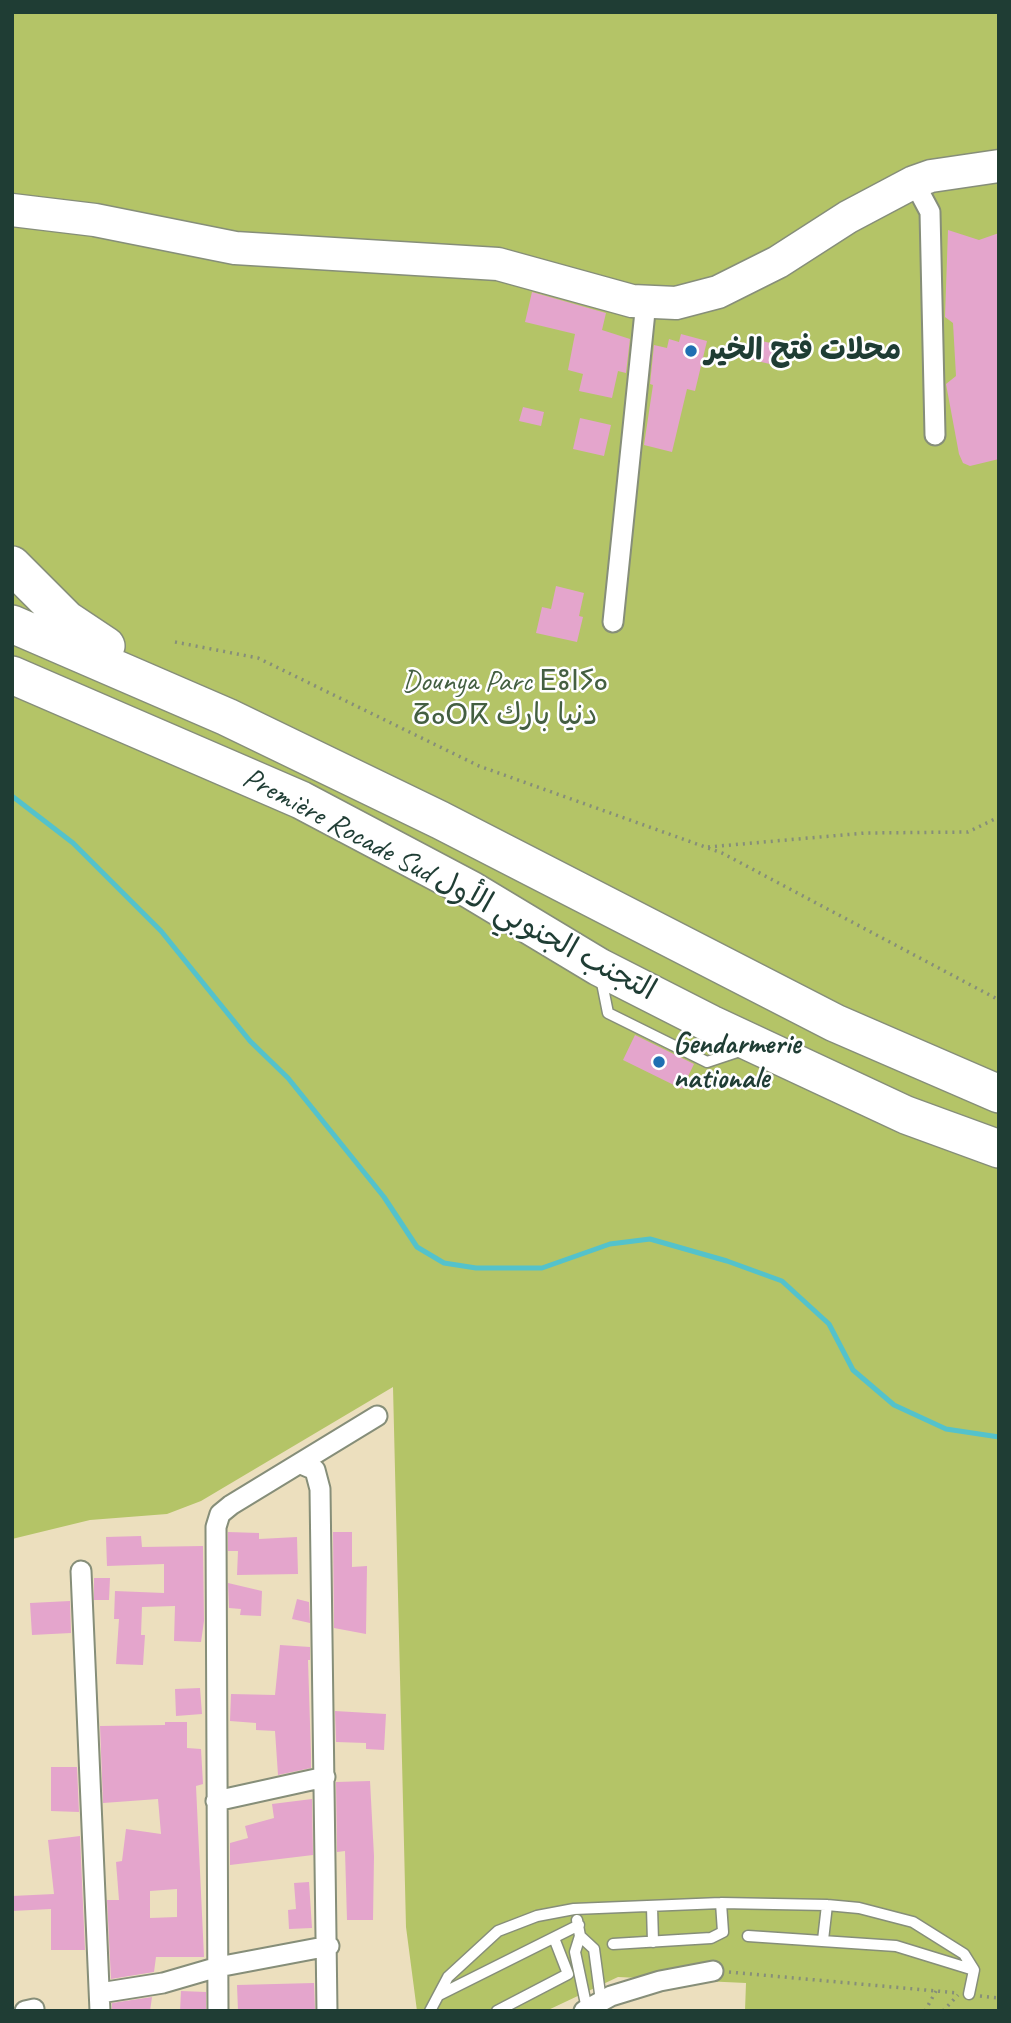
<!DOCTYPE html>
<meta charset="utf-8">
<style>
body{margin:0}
#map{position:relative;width:1011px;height:2023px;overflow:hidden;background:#ecdfbe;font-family:Caveat,sans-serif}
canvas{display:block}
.frame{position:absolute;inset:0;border:14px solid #1f3d34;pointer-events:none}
</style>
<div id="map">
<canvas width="1011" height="2023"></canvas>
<div class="frame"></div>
</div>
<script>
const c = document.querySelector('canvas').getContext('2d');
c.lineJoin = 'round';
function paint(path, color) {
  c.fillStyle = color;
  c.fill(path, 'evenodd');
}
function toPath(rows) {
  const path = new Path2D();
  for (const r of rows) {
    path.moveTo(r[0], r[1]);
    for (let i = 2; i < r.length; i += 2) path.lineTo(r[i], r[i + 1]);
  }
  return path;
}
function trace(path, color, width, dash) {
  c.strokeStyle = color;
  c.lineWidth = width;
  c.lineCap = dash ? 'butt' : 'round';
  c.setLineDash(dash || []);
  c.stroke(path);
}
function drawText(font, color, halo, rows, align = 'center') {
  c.font = font + ' Caveat,"Playpen Sans Arabic","Noto Sans Tifinagh",sans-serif';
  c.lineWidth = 5;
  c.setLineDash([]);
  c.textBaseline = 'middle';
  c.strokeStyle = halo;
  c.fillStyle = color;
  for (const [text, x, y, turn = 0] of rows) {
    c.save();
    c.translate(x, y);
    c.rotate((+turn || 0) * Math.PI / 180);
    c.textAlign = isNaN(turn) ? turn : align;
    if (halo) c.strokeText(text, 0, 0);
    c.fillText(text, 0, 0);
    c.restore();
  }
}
paint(toPath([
 [12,12,999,12,999,2011,745,2011,746,1983,618,1977,546,2011,417,2011,406,1927,393,1387,201,1501,167,1514,90,1520,12,1539]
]), '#b4c467');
trace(toPath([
 [12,796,73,843,161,931,250,1041,288,1078,384,1197,417,1247,444,1263,476,1268,542,1268,610,1244,650,1239,727,1261,782,1281,829,1324,853,1370,894,1405,946,1429,999,1437]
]), '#54c2cb', 5);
paint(toPath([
 [948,230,979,240,999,233,999,459,970,466,963,463,959,454,946,384,956,376,953,323,945,317],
 [532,292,606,313,602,330,630,339,626,373,618,371,612,398,579,391,583,374,568,370,575,334,525,322],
 [681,334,707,341,695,391,687,389,672,452,644,445,653,385,650,384,654,345,667,348,669,339,679,342],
 [748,338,775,344,770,364,744,358],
 [523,407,544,412,541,426,519,421],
 [580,418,611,425,604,456,573,449],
 [556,586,584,593,579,616,583,617,577,642,536,633,542,607,551,609],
 [635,1035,694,1064,682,1089,623,1060],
 [228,1532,259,1533,259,1539,297,1537,298,1574,237,1575,238,1551,228,1551],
 [333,1532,352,1532,352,1567,367,1566,366,1634,334,1628],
 [141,1536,142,1547,203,1546,204,1621,201,1642,174,1641,175,1606,142,1607,141,1635,145,1635,143,1665,116,1664,119,1619,114,1619,115,1591,164,1593,164,1564,107,1566,106,1537],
 [94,1578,110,1578,109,1600,94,1600],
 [228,1583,262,1591,261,1616,240,1615,241,1609,229,1608],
 [297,1599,309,1602,310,1623,292,1619],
 [70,1601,71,1633,32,1635,30,1603],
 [280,1645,310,1647,310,1660,308,1660,311,1755,311,1768,278,1775,275,1731,256,1730,256,1723,230,1721,231,1694,275,1695],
 [200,1688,202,1714,176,1716,175,1689],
 [335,1711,386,1714,384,1750,366,1749,366,1743,336,1742],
 [165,1722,187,1722,187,1748,201,1749,203,1784,196,1786,204,1957,156,1957,154,1972,111,1979,107,1900,119,1900,116,1862,122,1861,126,1829,161,1834,158,1799,103,1803,100,1726,165,1725],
 [177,1889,177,1917,150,1918,150,1891],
 [51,1767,77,1767,79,1812,51,1811],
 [370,1781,374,1856,373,1920,347,1920,345,1851,337,1852,336,1782],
 [312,1799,313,1855,230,1865,230,1843,248,1838,245,1826,274,1818,272,1804],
 [80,1836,85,1950,51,1950,51,1909,12,1911,12,1896,54,1894,48,1840],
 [309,1882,312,1928,289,1929,288,1910,296,1909,294,1883],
 [314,1983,315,2009,238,2011,237,1985],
 [181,1991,206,1992,206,2011,180,2011],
 [152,1997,150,2011,112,2011,112,2003]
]), '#e4a5cc');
const service = toPath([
 [601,978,608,1013,707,1062,743,1050],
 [652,1907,653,1942],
 [577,1920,580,1936,594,1949,601,2001],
 [580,1936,575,1952,587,2009],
 [748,1936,896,1946,974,1970],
 [823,1940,827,1905],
 [613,1944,711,1938,723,1932,721,1903],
 [439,1995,579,1925],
 [430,2011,448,1977,498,1931,537,1916,574,1909,721,1903,827,1905,859,1908,913,1922,964,1954,974,1970,969,1994],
 [497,2011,568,1974,554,1938]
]);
const minor = toPath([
 [914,182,930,212,935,435],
 [613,622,646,302],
 [301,1464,315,1470,320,1489,327,2011],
 [81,1571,100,2011],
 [216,1801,325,1777],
 [100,1993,163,1983,218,1967,329,1946],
 [25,2011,34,2009],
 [218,2011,216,1527,220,1514,231,1505,377,1416],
 [584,2011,611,1996,660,1981,713,1971]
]);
const primary = toPath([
 [12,210,95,220,235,248,498,264,632,301,676,303,718,292,778,262,848,217,914,182,931,176,999,166]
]);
const motorway = toPath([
 [12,565,67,620,106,646],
 [12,624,227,717,440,820,835,1023,999,1094],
 [12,675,301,800,471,890,599,967,711,1024,906,1115,999,1149]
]);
trace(service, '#868e79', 13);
trace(minor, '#868e79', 23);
trace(primary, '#868e79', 35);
trace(motorway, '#868e79', 40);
trace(toPath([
 [175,642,258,658,479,766,722,853,999,1000],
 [708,847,865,833,968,832,999,817],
 [729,1972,958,1993],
 [980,1996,999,1998],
 [925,2011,936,1991],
 [943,2011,958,1995]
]), '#868e79', 3.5, [2, 5]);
trace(service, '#fff', 10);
trace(minor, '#fff', 19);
trace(primary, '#fff', 32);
trace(motorway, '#fff', 37);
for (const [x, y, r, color] of [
 [691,351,7,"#1f6fb2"],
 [659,1062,7,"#1f6fb2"]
]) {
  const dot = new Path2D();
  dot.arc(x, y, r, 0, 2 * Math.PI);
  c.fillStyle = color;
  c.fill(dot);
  trace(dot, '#fff', 2.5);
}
drawText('bold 30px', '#1f3d34', '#fff', [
 ["محلات فتح الخير",705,351],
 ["Gendarmerie",673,1045],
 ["nationale",673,1079]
], 'left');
drawText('30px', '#445f41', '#fff', [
 ["Dounya Parc ⴹⵓⵏⵢⴰ",505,682],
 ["ⵒⴰⵔⴽ دنيا بارك",505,716]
]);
drawText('30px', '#1f3d34', '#fff', [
 ["Première Rocade Sud التجنب الجنوبي الأول",449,885,28]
]);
</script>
